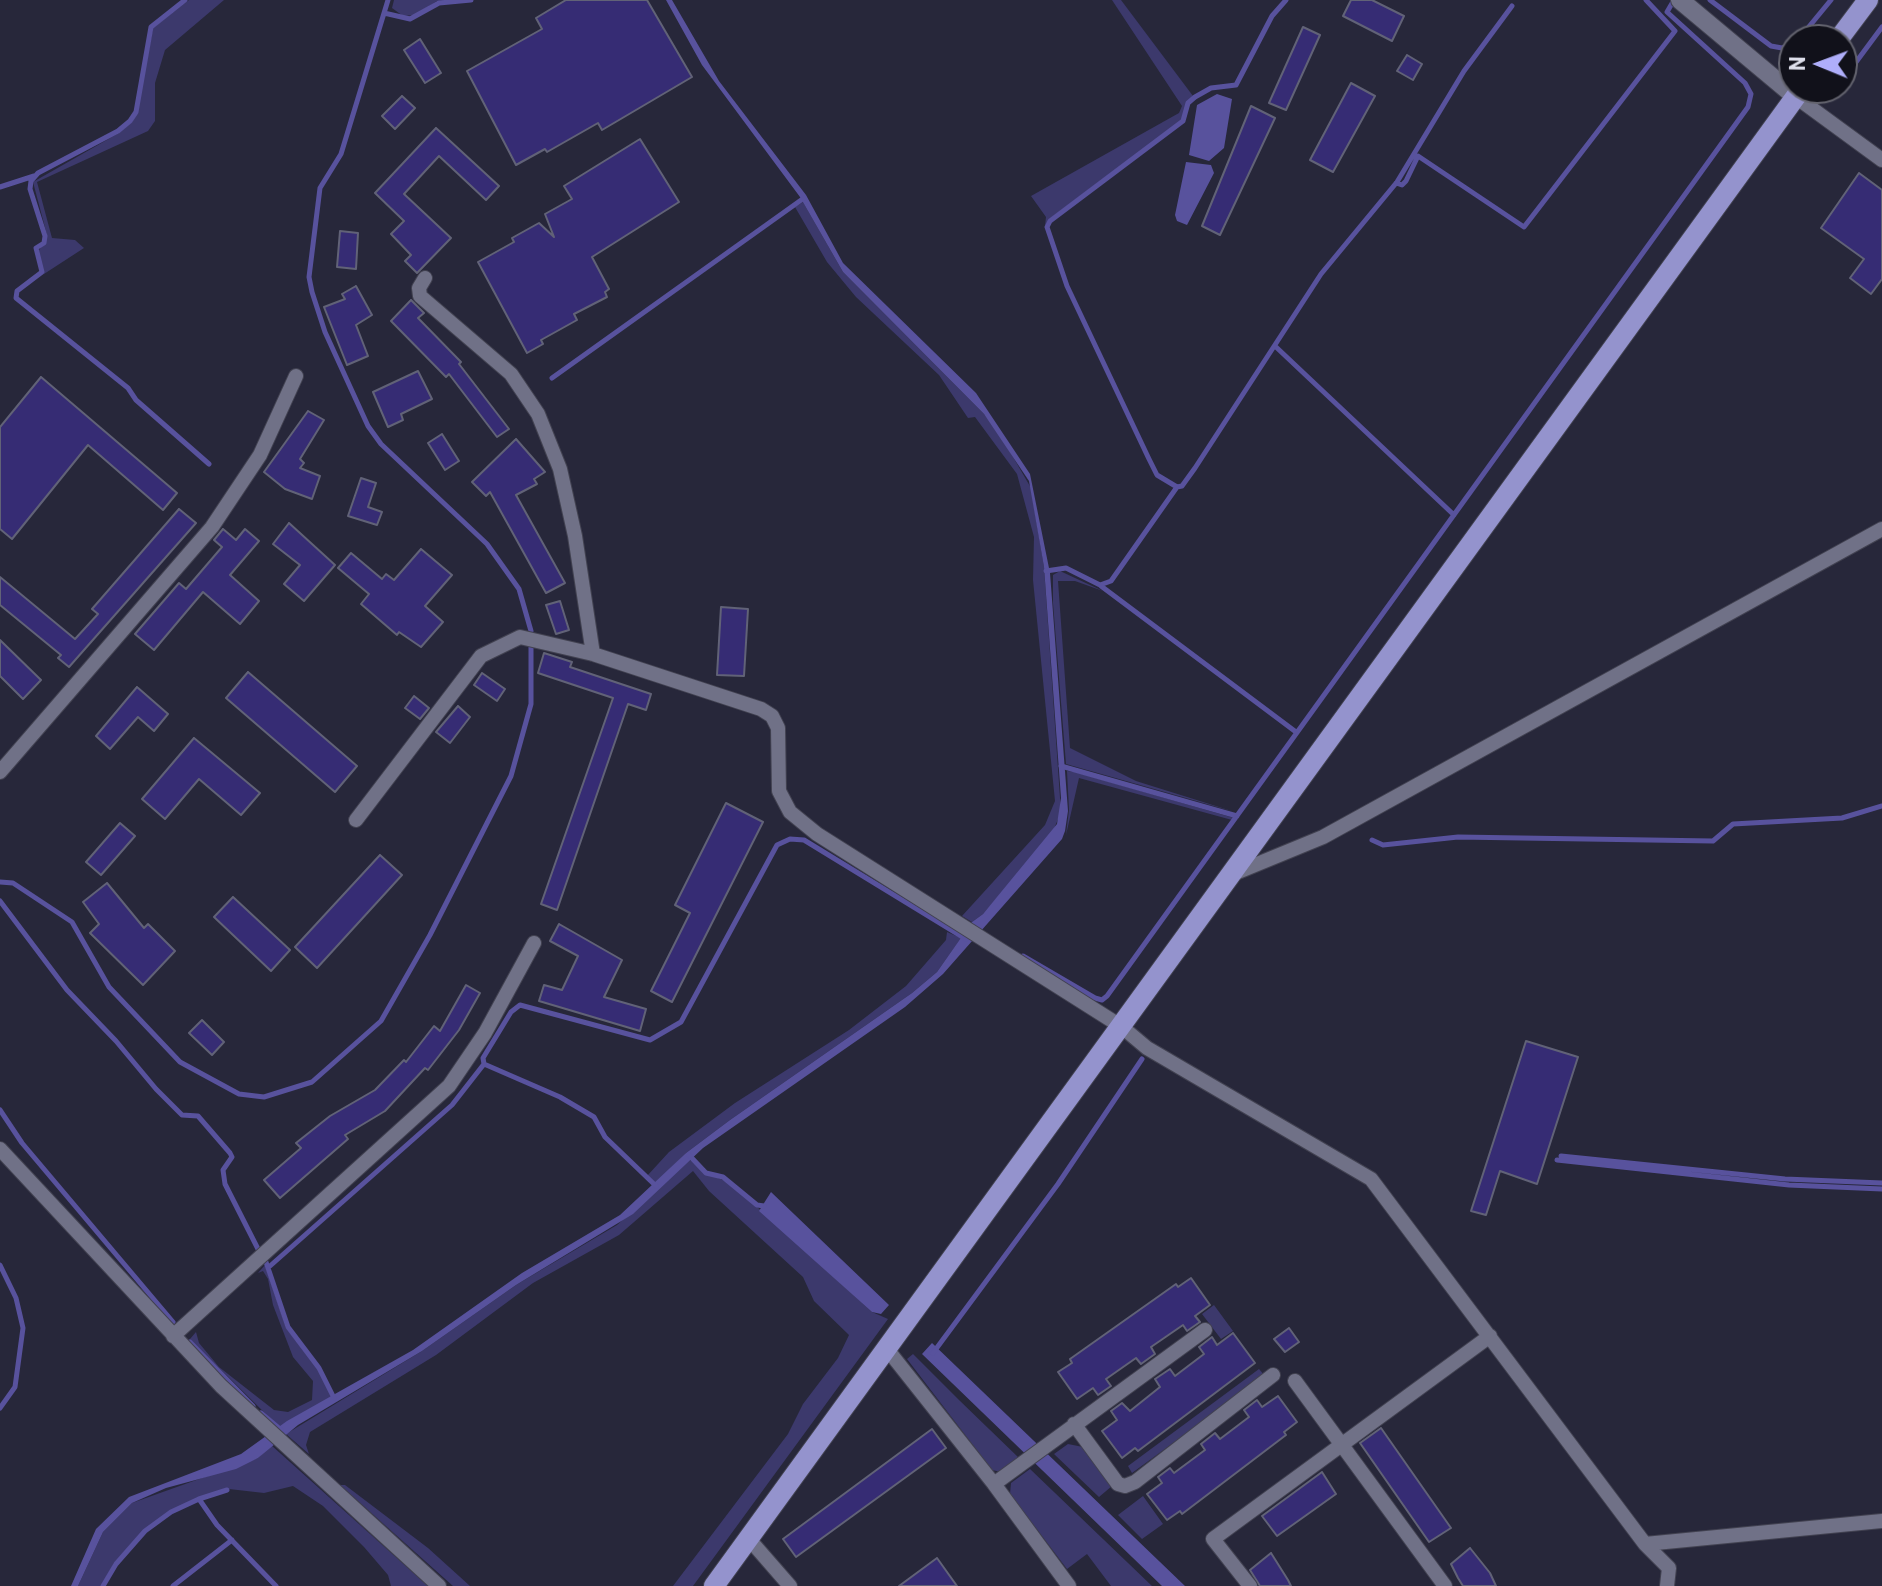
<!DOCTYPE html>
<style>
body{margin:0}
#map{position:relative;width:1882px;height:1586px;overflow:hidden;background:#27273a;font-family:Barlow,sans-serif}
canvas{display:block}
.north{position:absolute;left:1778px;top:24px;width:80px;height:80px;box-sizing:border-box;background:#11111a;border:2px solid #63636e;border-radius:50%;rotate:271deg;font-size:22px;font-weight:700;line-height:32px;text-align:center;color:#dedfeb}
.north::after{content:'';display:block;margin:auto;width:28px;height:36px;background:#afaefa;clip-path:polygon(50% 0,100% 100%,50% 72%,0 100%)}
</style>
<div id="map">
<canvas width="1882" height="1586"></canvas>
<div class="north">N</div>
</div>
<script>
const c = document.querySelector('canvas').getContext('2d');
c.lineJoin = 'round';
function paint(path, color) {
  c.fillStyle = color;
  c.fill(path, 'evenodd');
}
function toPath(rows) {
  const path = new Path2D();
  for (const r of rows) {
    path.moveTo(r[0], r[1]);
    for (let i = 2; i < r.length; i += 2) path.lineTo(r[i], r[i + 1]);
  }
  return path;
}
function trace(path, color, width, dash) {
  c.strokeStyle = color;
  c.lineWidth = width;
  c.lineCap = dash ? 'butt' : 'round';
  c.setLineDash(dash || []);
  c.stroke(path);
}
paint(toPath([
 [189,0,224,0,165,50,155,83,155,121,148,131,37,182,52,238,75,240,84,248,44,274,37,254,47,235,33,182,119,133,132,122,137,113,153,28],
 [394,0,464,0,437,1,415,15,403,16,392,8],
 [1112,0,1121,0,1193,96,1181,121,1049,219,1045,226,1046,217,1031,196,1179,113,1182,106],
 [803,202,843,272,984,414,998,431,1031,488,1044,567,1061,812,1051,836,983,914,972,922,962,916,1045,825,1055,801,1033,580,1034,537,1017,474,975,417,968,418,939,375,856,297,827,262,795,207],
 [1060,571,1103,591,1075,581,1058,581,1070,748,1136,781,1235,812,1066,764,1053,603,1053,575],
 [1067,771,1075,772,1234,818,1232,820,1079,778,1066,835,1069,810],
 [947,932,961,938,937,972,912,993,730,1120,686,1153,656,1183,647,1176,669,1152,735,1103,849,1030,906,986,946,940],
 [689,1160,696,1161,705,1173,731,1183,872,1312,888,1319,693,1586,673,1586,788,1434,803,1404,838,1358,849,1335,814,1301,803,1277,709,1191,693,1171,619,1235,533,1283,436,1355,310,1432,306,1445,309,1454,286,1434,422,1351,516,1285,617,1225],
 [265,1265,286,1328,318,1369,332,1398,279,1427,190,1339,196,1332,199,1343,219,1367,274,1410,288,1412,312,1400,313,1381,293,1357,273,1305,268,1279,263,1271,258,1273],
 [1214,1305,1233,1331,1221,1339,1202,1314],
 [913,1354,959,1400,1019,1458,1001,1472,992,1470,907,1359],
 [1259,1369,1265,1376,1132,1473,1128,1466],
 [1068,1444,1083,1447,1112,1486,1099,1497,1054,1454],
 [271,1445,428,1586,391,1586,388,1575,364,1547,323,1506,293,1486,264,1493,229,1489,199,1498,144,1530,114,1563,101,1586,78,1586,103,1532,132,1503,258,1458],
 [1030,1469,1152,1586,1111,1586,1087,1554,1067,1569,1010,1494,1011,1483],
 [340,1485,345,1485,428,1548,470,1586,453,1586],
 [1143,1496,1163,1524,1142,1539,1118,1515]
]), '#3c396c');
paint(toPath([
 [666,0,672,0,719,81,806,195,843,263,976,393,1030,474,1050,573,1068,811,1065,831,1062,839,943,974,905,1007,703,1148,633,1214,516,1285,422,1351,298,1425,258,1458,236,1469,166,1488,132,1503,103,1532,78,1586,71,1586,96,1529,129,1497,241,1454,287,1421,413,1350,522,1273,620,1215,686,1153,730,1120,912,993,937,972,972,922,983,914,1057,824,1061,798,1044,567,1029,481,984,414,843,272,800,197,702,65],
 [1217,94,1232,99,1224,148,1209,161,1189,155,1197,105],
 [1186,162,1211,165,1214,173,1187,225,1177,221,1175,215],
 [771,1192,889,1305,881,1314,872,1312,759,1211],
 [932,1343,1185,1586,1162,1586,922,1354]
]), '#58529d');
trace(toPath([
 [185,0,151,27,136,112,130,121,118,131,38,173,31,181,30,189,45,236,44,243,36,248,42,272,17,291,16,298,128,388,136,400,209,464],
 [388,0,341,154,320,188,309,277,312,292,325,332,368,426,381,444,487,544,519,589,531,631],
 [1710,0,1771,46,1782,48,1794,43],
 [384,13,410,19,439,3,471,0],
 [1798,40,1831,0],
 [1842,81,1882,27],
 [1831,96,1837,88],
 [1396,183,1402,185,1406,181,1418,156,1524,227,1675,31,1646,0],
 [0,187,34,176],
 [1276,347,1454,515],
 [552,378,804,198],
 [1177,487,1157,475,1149,459,1067,286,1047,227,1050,221,1183,121,1188,103,1195,97,1211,88,1236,85,1272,16,1286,0],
 [1046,571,1066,568,1100,585,1111,581,1177,487,1182,486,1195,468,1321,274,1397,182,1464,71,1512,6],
 [1101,586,1296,732],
 [1061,766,1237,816],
 [1372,840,1383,845,1458,837,1713,841,1733,824,1842,818,1882,806],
 [0,882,13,883,72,922,109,987,180,1062,239,1094,264,1097,312,1082,381,1021,430,935,511,776,531,704,531,646],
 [0,901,67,990,116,1041,156,1089,182,1115,198,1116,230,1153,232,1157,223,1170,225,1184,258,1249],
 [1023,956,1095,998,1102,1000,1107,996,1748,107,1751,94,1745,83,1667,12,1674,0],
 [484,1064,560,1097,594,1117,605,1137,656,1186],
 [0,1110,22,1143,173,1322],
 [689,1155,706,1173,723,1177,757,1205,764,1206],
 [1561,1156,1785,1179,1882,1183],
 [1557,1160,1789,1185,1882,1189],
 [266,1262,288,1327,319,1368,334,1398],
 [0,1265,16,1298,23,1328,15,1387,0,1408],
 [270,1266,452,1105,484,1064,483,1058,511,1012,520,1005,650,1040,681,1022,777,845,790,839,804,840,966,939],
 [190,1342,253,1406],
 [933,1353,1058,1184,1142,1059],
 [261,1413,281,1430],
 [227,1490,199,1499,217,1525,276,1586],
 [103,1586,116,1564,145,1531,171,1512,199,1499],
 [173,1586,232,1540]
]), '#58529d', 5);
const building = toPath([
 [566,0,647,0,692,77,602,130,598,123,547,152,545,149,516,165,467,71,542,29,536,18,566,0],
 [1351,0,1372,0,1404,16,1392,41,1343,16,1351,0],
 [1303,27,1320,35,1286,110,1269,103,1303,27],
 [420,39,441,73,425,83,404,50,420,39],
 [1407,55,1422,64,1413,80,1397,71,1407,55],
 [1351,83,1375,96,1333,172,1310,160,1351,83],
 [402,96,415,108,395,129,382,116,402,96],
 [1251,106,1275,118,1220,235,1202,226,1251,106],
 [436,128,499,186,486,200,439,156,404,194,451,238,417,273,405,261,411,255,391,234,404,221,375,193,436,128],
 [640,139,679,202,592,257,609,289,605,292,607,297,574,314,577,320,541,340,543,344,527,353,478,262,514,242,512,238,539,223,554,237,545,214,572,199,564,186,640,139],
 [1859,173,1882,190,1882,279,1871,294,1850,278,1864,259,1821,228,1859,173],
 [340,231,358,233,356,269,337,267,340,231],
 [356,286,372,315,356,325,368,356,347,365,324,307,345,299,342,294,356,286],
 [411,300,424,313,418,318,461,362,459,364,509,429,497,437,449,374,446,377,391,321,411,300],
 [418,371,432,399,401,414,403,420,388,427,373,392,418,371],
 [41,377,177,493,163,510,88,445,12,539,0,529,0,427,41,377],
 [308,411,324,420,300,459,304,463,300,468,320,476,312,499,285,489,264,472,308,411],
 [442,434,459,461,445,470,428,443,442,434],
 [516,439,545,472,534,479,537,484,516,495,565,583,546,593,490,492,486,496,472,482,516,439],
 [361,478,376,483,368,507,382,512,377,525,348,516,361,478],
 [179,509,196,523,69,667,58,658,61,655,0,605,0,577,75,639,98,614,92,609,179,509],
 [289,523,335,565,304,601,284,584,300,565,273,544,289,523],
 [223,529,236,540,245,529,259,541,230,575,259,601,240,624,203,592,154,650,135,634,179,583,186,589,222,547,214,540,223,529],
 [421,549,452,575,425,606,443,622,421,647,399,632,397,635,361,604,369,594,338,568,351,553,382,579,386,574,394,580,421,549],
 [560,601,569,630,556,634,546,605,560,601],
 [721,607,748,609,744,676,717,675,721,607],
 [0,640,41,680,23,699,0,676,0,640],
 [544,653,572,662,570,667,651,694,646,710,628,704,557,910,541,904,613,698,538,673,544,653],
 [248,672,357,766,335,792,226,698,248,672],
 [482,673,505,689,497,701,474,685,482,673],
 [137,687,168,714,154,731,138,717,110,749,96,736,137,687],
 [414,696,429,708,420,719,405,708,414,696],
 [458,706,470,717,450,743,436,732,458,706],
 [194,738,260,793,241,815,199,779,165,819,142,799,194,738],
 [726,803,763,822,672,1002,651,991,690,913,675,905,726,803],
 [120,823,135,836,101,875,86,862,120,823],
 [380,855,402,875,317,968,295,947,380,855],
 [107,883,144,928,148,924,175,951,143,985,90,933,99,924,83,902,107,883],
 [233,897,290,950,271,971,214,917,233,897],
 [559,924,622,960,604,997,646,1009,640,1031,539,1001,544,985,562,990,578,956,550,941,559,924],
 [466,985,480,993,459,1030,428,1070,425,1068,385,1111,345,1135,348,1139,280,1198,264,1180,301,1148,296,1143,330,1116,375,1090,404,1060,406,1062,434,1026,440,1031,466,985],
 [202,1020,224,1042,212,1055,189,1033,202,1020],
 [1526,1041,1578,1057,1537,1184,1500,1171,1486,1215,1471,1211,1526,1041],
 [1191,1278,1210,1305,1195,1316,1200,1322,1187,1331,1183,1325,1151,1347,1155,1354,1141,1364,1136,1358,1106,1379,1111,1386,1098,1395,1093,1388,1077,1399,1058,1372,1072,1363,1070,1359,1176,1284,1178,1287,1191,1278],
 [1289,1328,1299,1342,1285,1352,1274,1339,1289,1328],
 [1233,1333,1255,1363,1138,1451,1135,1448,1122,1458,1102,1431,1117,1420,1111,1411,1122,1403,1130,1411,1160,1387,1155,1379,1170,1369,1175,1376,1204,1354,1199,1347,1212,1337,1217,1345,1233,1333],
 [1278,1396,1297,1422,1284,1432,1286,1435,1182,1514,1180,1511,1167,1520,1147,1494,1162,1483,1158,1477,1170,1468,1174,1473,1205,1450,1201,1444,1215,1433,1220,1439,1249,1417,1244,1410,1257,1400,1262,1407,1278,1396],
 [1381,1428,1451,1528,1429,1542,1360,1443,1381,1428],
 [932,1429,946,1448,796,1557,783,1539,932,1429],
 [1322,1472,1336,1494,1277,1536,1262,1516,1322,1472],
 [1470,1548,1490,1573,1496,1586,1463,1586,1458,1578,1451,1564,1470,1548],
 [1271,1553,1288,1580,1291,1586,1260,1586,1250,1570,1271,1553],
 [937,1558,957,1586,899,1586,937,1558]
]);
paint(building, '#362c74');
trace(building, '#616277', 2);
const minor = toPath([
 [1796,97,1882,160],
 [425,278,419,288,420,296,511,374,538,414,560,469,575,536,593,654],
 [0,772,212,527,260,455,296,376],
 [356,820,481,656,520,637,593,654,761,709,772,716,778,728,779,791,790,812,817,834,1122,1027,1147,1048,1371,1179,1645,1544,1882,1521],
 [1233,874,1323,837,1882,529],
 [0,1149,221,1386,439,1586],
 [173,1336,449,1086,485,1033,534,943],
 [887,1349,994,1484,1069,1586],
 [1295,1381,1445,1586],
 [1074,1424,1118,1484,1125,1486,1135,1482,1273,1375],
 [994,1484,1205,1330],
 [749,1539,790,1586],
 [1645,1544,1669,1568,1667,1586],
 [1250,1586,1213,1539,1490,1336]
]);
const tertiary = toPath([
 [1680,0,1796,97]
]);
const primary = toPath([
 [1838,40,1868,0],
 [714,1586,1802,88]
]);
trace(minor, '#424251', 16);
trace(tertiary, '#424251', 20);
trace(primary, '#424251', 22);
trace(minor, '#707187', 14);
trace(tertiary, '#707187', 18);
trace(primary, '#9493cd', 20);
</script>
